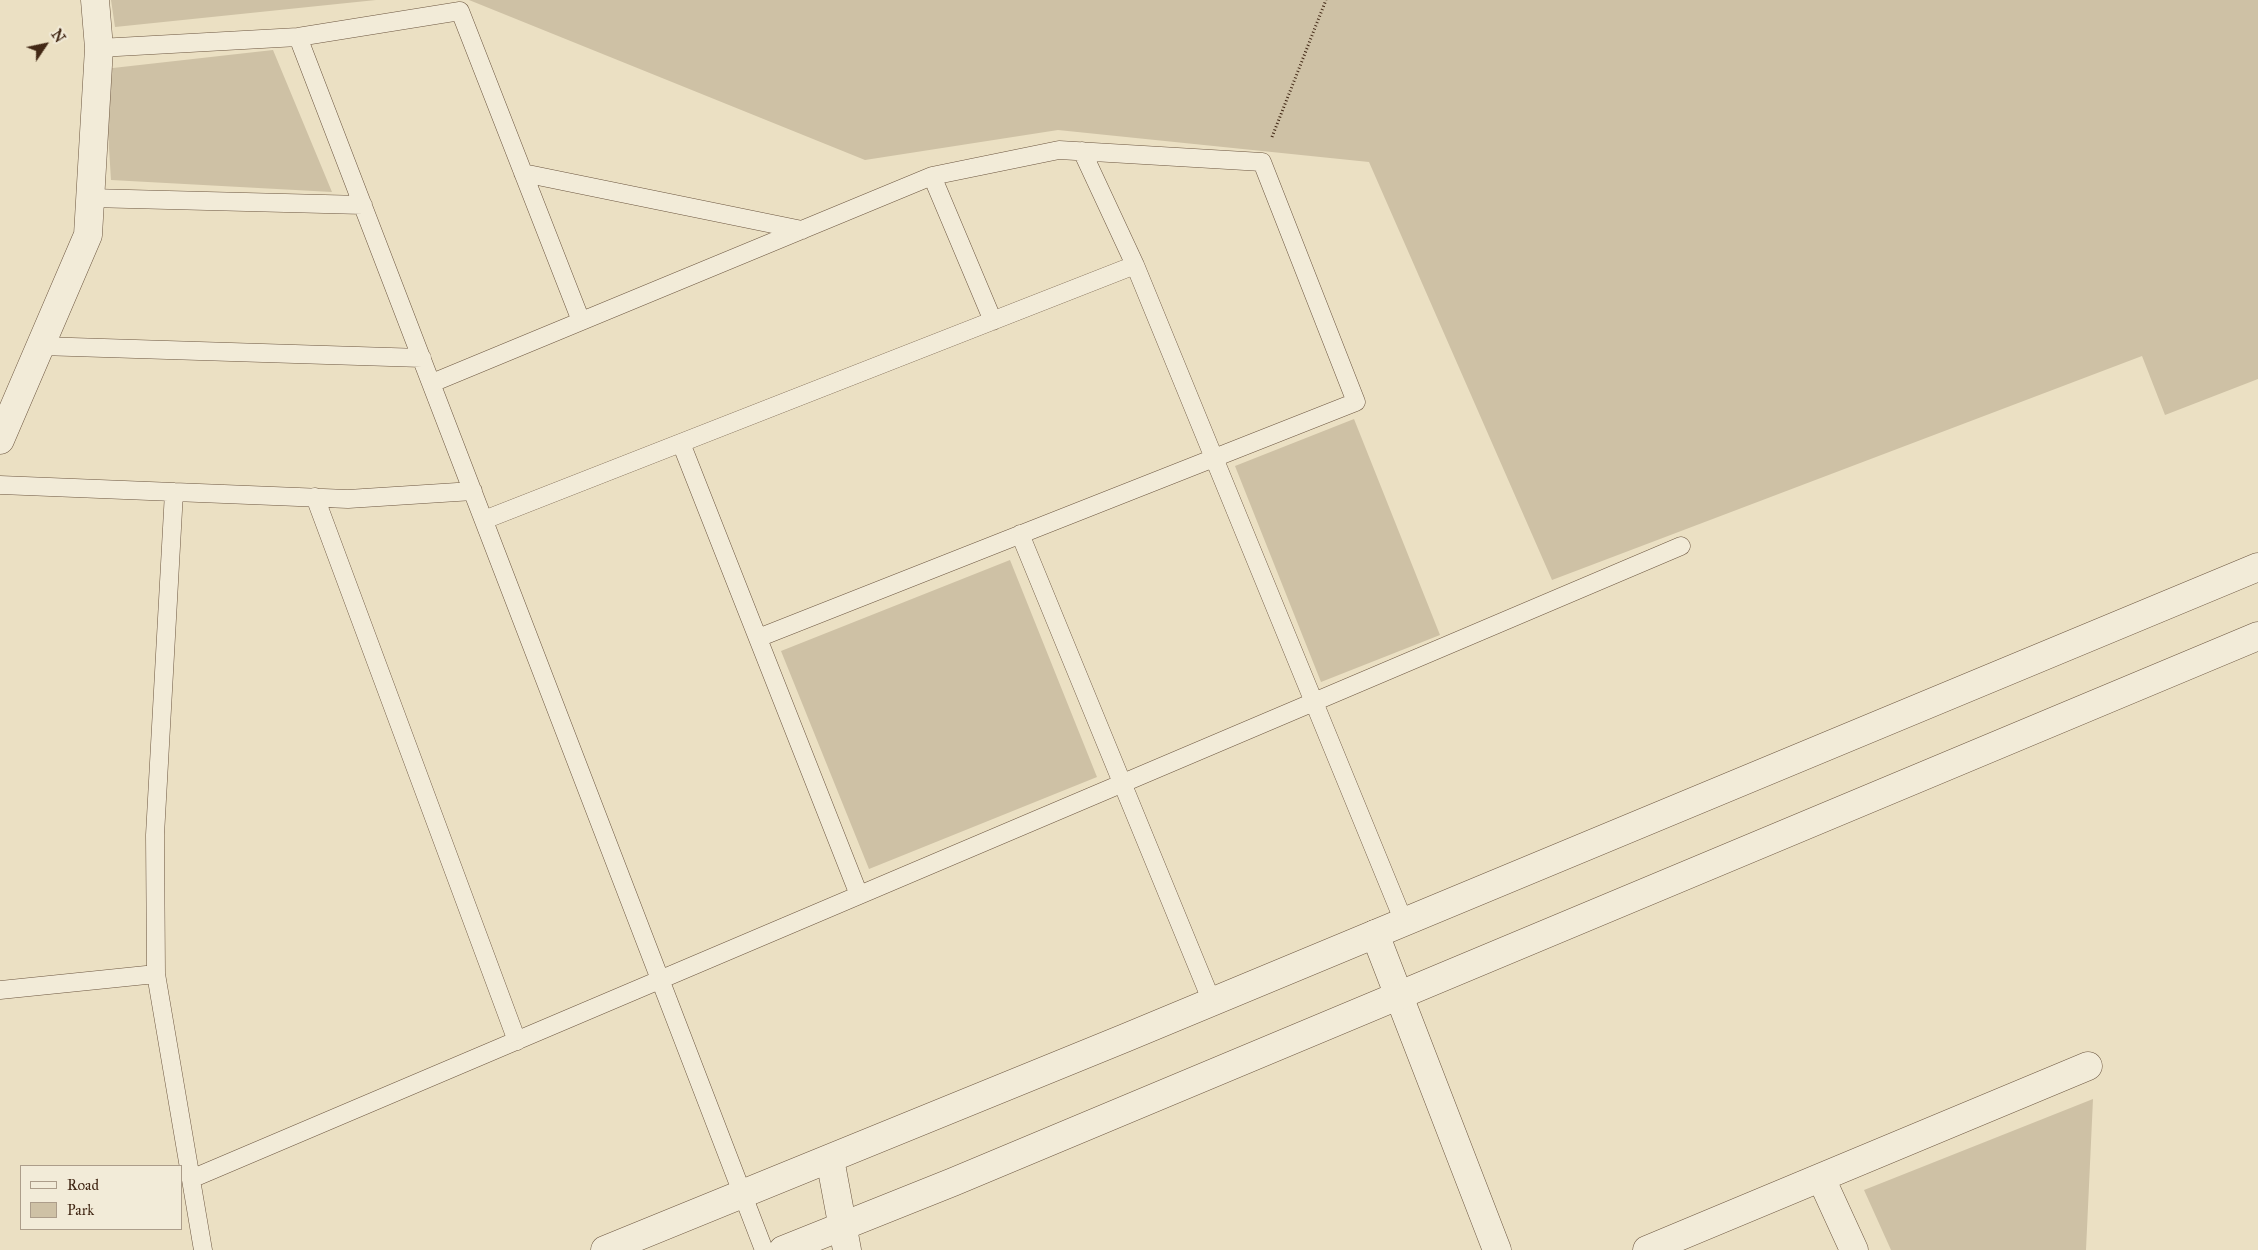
<!DOCTYPE html>
<style>
body{margin:0}
#map{position:relative;width:2258px;height:1250px;overflow:hidden;background:#ebe0c3;font-family:"IM FELL Great Primer",serif}
canvas{display:block}
.legend{position:absolute;left:20px;top:1165px;width:162px;height:65px;box-sizing:border-box;background:#f2ebd8;border:1px solid #ac9d8a;margin:0;padding:6px 9px;list-style:none;font-size:15px;color:#422815}
.legend li{display:flex;align-items:center;gap:10px;height:25px}
.legend b{width:25px;border:1px solid #ac9d8a}
.north{position:absolute;left:20px;top:20px;width:50px;height:50px;-webkit-text-stroke:4px #f2ebd8;paint-order:stroke;rotate:56deg;font-size:14px;font-weight:700;line-height:20px;text-align:center;color:#422815}
.north::after{content:'';display:block;margin:auto;width:18px;height:22px;background:#422815;clip-path:polygon(50% 0,100% 100%,50% 72%,0 100%)}
</style>
<div id="map">
<canvas width="2258" height="1250"></canvas>
<ul class="legend">
<li><b style="height:6px;background:#f2ebd8"></b>Road</li>
<li><b style="height:14px;background:#cec1a5"></b>Park</li>
</ul>
<div class="north">N</div>
</div>
<script>
const c = document.querySelector('canvas').getContext('2d');
c.lineJoin = 'round';
function paint(path, color) {
  c.fillStyle = color;
  c.fill(path, 'evenodd');
}
function toPath(rows) {
  const path = new Path2D();
  for (const r of rows) {
    path.moveTo(r[0], r[1]);
    for (let i = 2; i < r.length; i += 2) path.lineTo(r[i], r[i + 1]);
  }
  return path;
}
function trace(path, color, width, dash) {
  c.strokeStyle = color;
  c.lineWidth = width;
  c.lineCap = dash ? 'butt' : 'round';
  c.setLineDash(dash || []);
  c.stroke(path);
}
paint(toPath([
 [111,0,376,0,115,27],
 [469,0,2258,0,2258,379,2165,415,2142,356,1552,580,1369,162,1058,130,865,160],
 [273,50,332,192,111,180,104,69],
 [1354,419,1440,635,1321,682,1235,466],
 [1010,560,1097,777,869,869,781,651],
 [2093,1099,2086,1250,1891,1250,1864,1190]
]), '#cec1a5');
const service = toPath([
 [298,37,764,1250],
 [99,48,298,37,460,11,581,321],
 [1082,151,1135,265,1404,922],
 [523,173,802,230],
 [932,176,993,321],
 [90,198,363,205],
 [40,346,422,358],
 [432,383,932,176,1059,150,1262,162,1356,402,758,638],
 [681,443,859,895],
 [0,485,348,499,473,491],
 [315,497,517,1041],
 [484,520,1135,265],
 [1020,534,1212,1002],
 [156,974,155,835,174,492],
 [0,990,156,974,203,1250],
 [191,1179,1681,546]
]);
const minor = toPath([
 [0,440,88,235,99,48,95,0],
 [1375,934,1497,1250],
 [830,1159,847,1250],
 [1821,1178,1854,1250],
 [1647,1250,2088,1066]
]);
const tertiary = toPath([
 [605,1250,1125,1038,2258,567],
 [783,1250,953,1182,2258,636]
]);
trace(service, '#6c5640', 19);
trace(minor, '#6c5640', 29);
trace(tertiary, '#6c5640', 29);
trace(toPath([
 [1272,137,1326,0]
]), '#422815', 3, [1, 2.5]);
trace(service, '#f2ebd8', 18);
trace(minor, '#f2ebd8', 28);
trace(tertiary, '#f2ebd8', 28);
</script>
